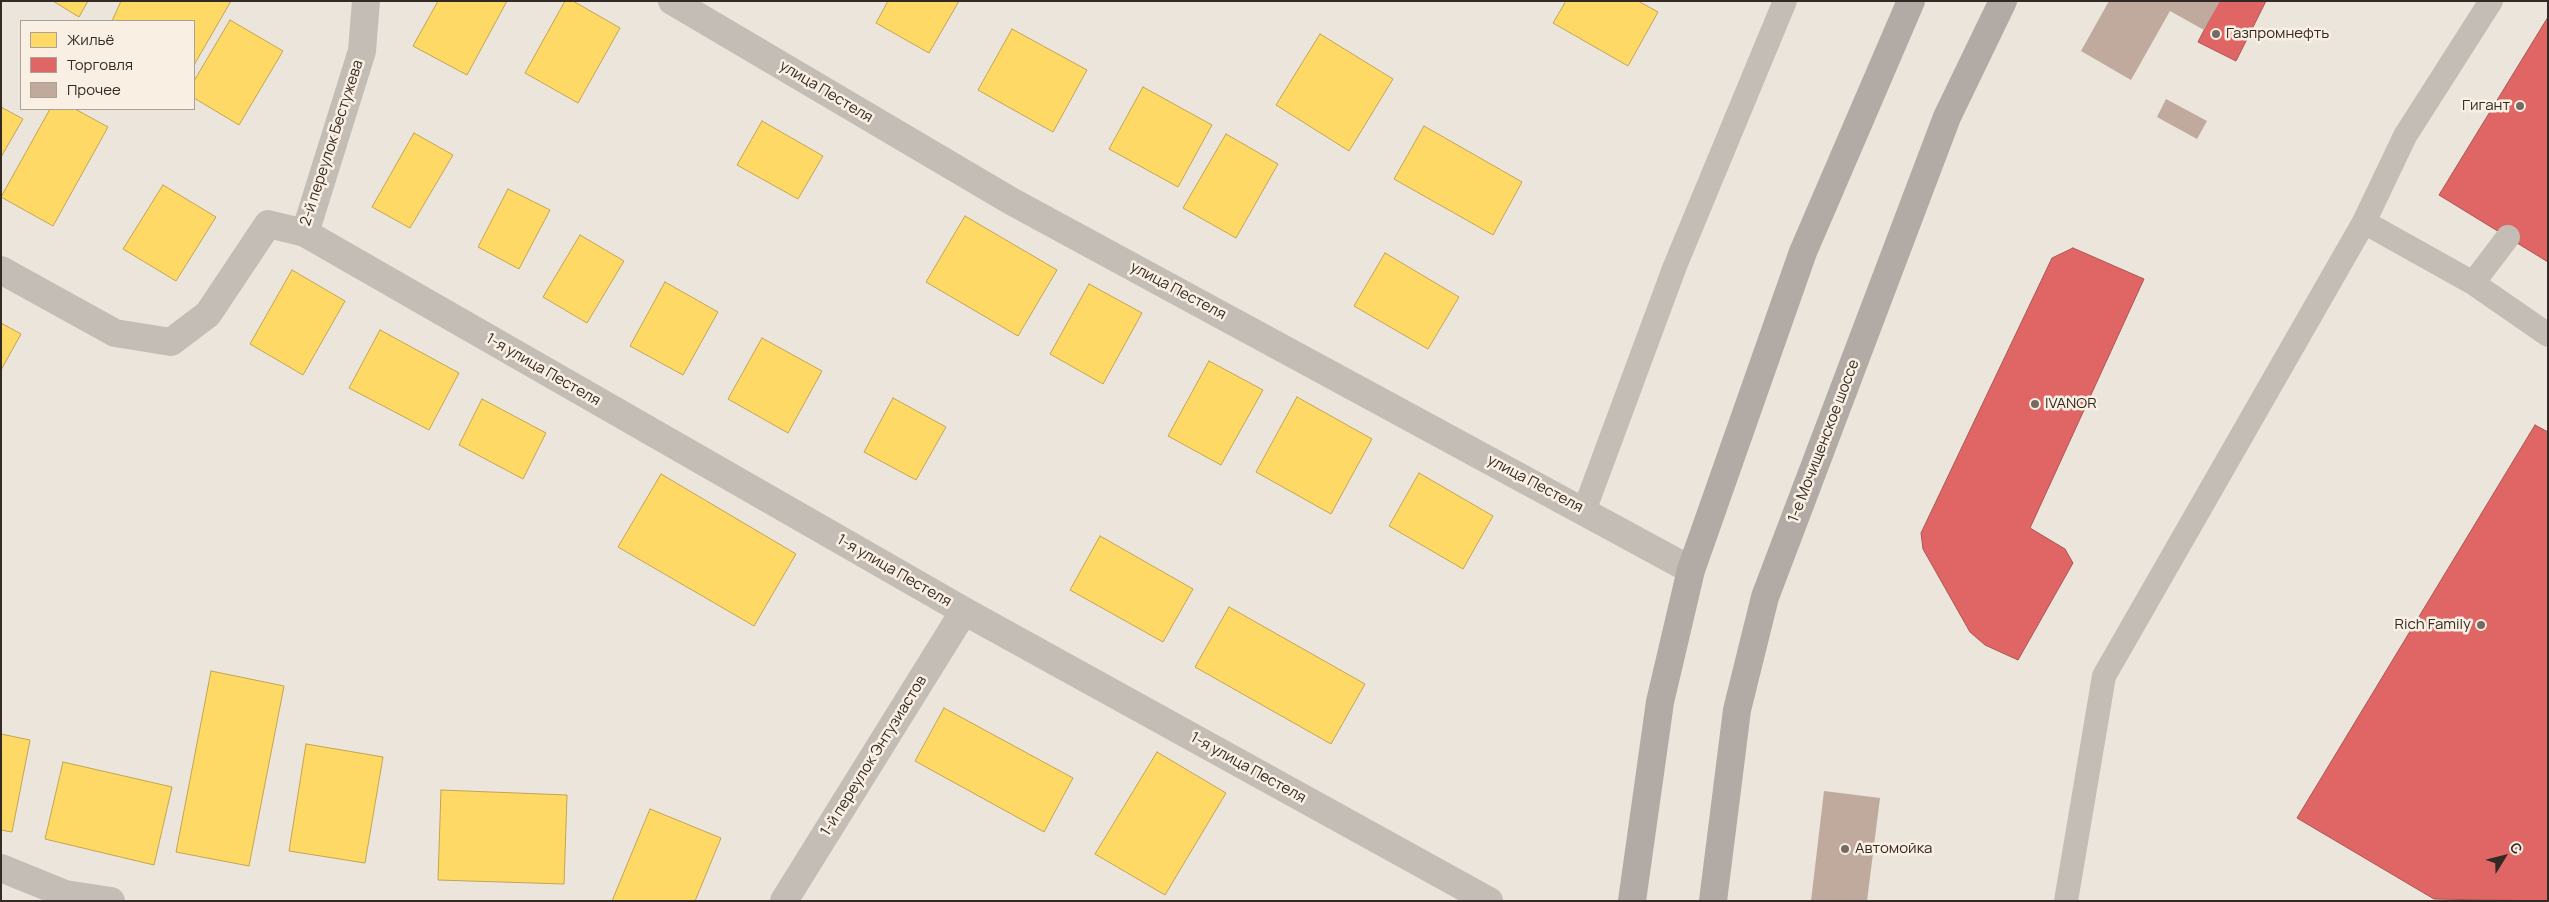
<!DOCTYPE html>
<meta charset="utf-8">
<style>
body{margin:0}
#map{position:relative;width:2549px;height:902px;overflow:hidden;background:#ebe5dc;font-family:Manrope,sans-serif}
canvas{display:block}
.frame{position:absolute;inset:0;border:2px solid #342a25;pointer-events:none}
.legend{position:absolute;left:20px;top:20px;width:175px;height:90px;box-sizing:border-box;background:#f9f0e3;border:1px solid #aaa197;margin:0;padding:6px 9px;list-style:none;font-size:15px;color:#342a25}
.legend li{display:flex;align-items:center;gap:10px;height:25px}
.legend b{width:25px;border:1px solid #aaa197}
.north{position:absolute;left:2479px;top:832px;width:50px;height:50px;-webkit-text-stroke:4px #f9f0e3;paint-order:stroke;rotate:54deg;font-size:14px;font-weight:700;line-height:20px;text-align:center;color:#342a25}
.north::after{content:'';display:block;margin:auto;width:18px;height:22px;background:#342a25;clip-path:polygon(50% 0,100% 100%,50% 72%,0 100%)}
</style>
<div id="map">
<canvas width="2549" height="902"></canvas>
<div class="frame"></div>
<ul class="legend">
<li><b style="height:14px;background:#ffd966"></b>Жильё</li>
<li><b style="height:14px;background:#e06666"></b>Торговля</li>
<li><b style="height:14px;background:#c0aa9d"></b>Прочее</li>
</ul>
<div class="north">С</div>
</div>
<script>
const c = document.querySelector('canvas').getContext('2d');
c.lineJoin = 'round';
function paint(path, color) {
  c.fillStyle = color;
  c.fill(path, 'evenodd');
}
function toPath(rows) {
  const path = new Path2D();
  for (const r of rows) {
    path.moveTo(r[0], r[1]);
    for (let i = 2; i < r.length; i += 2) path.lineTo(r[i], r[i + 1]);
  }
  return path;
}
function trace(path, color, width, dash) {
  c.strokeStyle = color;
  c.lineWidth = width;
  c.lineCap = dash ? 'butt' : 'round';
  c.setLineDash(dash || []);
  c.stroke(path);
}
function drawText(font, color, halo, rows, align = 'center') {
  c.font = font + ' Manrope,sans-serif';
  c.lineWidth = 5;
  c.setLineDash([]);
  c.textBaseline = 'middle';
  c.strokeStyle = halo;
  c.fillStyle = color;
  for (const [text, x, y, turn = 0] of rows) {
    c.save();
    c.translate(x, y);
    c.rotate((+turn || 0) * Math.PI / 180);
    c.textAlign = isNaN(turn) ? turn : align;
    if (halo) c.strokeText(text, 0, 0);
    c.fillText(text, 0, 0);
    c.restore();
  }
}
const homes = toPath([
 [53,1,88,1,79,17,53,1],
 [121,1,231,1,194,65,194,21,112,21,121,1],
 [438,1,507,1,467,75,413,46,438,1],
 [565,1,573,1,620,28,578,103,525,73,565,1],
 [888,1,959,1,929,53,876,23,888,1],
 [1566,1,1638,1,1658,12,1628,66,1553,23,1566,1],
 [230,20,283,51,239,125,194,98,194,81,230,20],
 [1012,29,1087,70,1053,132,978,90,1012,29],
 [1320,34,1393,79,1349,151,1276,105,1320,34],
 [1143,87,1212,125,1178,187,1109,149,1143,87],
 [1,107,23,119,1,157,1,107],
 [50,109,75,109,108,127,53,226,1,197,50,109],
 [762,121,823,156,798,199,737,165,762,121],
 [1424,126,1522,182,1493,235,1394,179,1424,126],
 [414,133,453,155,410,228,372,207,414,133],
 [1226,134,1278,164,1236,238,1183,208,1226,134],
 [163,185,216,217,176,281,123,249,163,185],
 [508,189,550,210,519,269,478,247,508,189],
 [965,216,1057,270,1018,336,926,282,965,216],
 [580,235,624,261,587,323,543,297,580,235],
 [1385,253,1459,297,1428,349,1354,306,1385,253],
 [292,270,345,301,303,375,250,344,292,270],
 [665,282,718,312,683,375,630,346,665,282],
 [1089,284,1142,313,1103,384,1050,354,1089,284],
 [1,323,21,334,1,370,1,323],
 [380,330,459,373,429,430,349,388,380,330],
 [762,338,822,371,788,433,728,399,762,338],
 [1209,361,1263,390,1221,465,1168,436,1209,361],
 [1297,397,1372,439,1331,514,1256,472,1297,397],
 [893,398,946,427,916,480,864,452,893,398],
 [482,399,546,433,523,479,459,445,482,399],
 [1419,473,1493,516,1463,569,1389,526,1419,473],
 [661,474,796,554,754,626,618,547,661,474],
 [1100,536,1193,589,1163,642,1070,590,1100,536],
 [1229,607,1365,684,1331,744,1195,667,1229,607],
 [211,671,284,686,249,866,176,852,211,671],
 [944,708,1073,778,1044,832,915,761,944,708],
 [1,734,30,740,12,832,1,830,1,734],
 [306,744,383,757,365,863,289,851,306,744],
 [1157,752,1226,793,1165,895,1095,854,1157,752],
 [63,762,172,787,154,865,45,839,63,762],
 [441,790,567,795,564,884,438,880,441,790],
 [650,809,721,838,695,901,612,901,650,809]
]);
paint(homes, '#ffd966');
trace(homes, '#c2a452', 1);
const shops = toPath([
 [2219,1,2266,1,2236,61,2198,42,2219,1],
 [2548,17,2548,262,2439,195,2548,17],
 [2073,248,2144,279,2030,528,2065,549,2073,563,2018,660,1985,645,1970,632,1923,549,1921,533,2052,258,2073,248],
 [2535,425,2548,432,2548,901,2434,899,2297,818,2535,425]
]);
paint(shops, '#e06666');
trace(shops, '#ac5452', 1);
paint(toPath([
 [2109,1,2220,1,2204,30,2170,11,2131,80,2081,51],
 [2166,99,2207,121,2197,139,2157,117],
 [1824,791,1880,798,1867,901,1811,901]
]), '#c0aa9d');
trace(toPath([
 [2364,222,2473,283,2548,335],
 [2473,283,2508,237],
 [1584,511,1675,266,1785,1],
 [2066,901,2104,676,2364,222,2405,136,2491,1]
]), '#c3bdb6', 24);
trace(toPath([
 [672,1,1011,201,1691,570],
 [305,233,964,611,1489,901],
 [1,270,115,333,171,342,208,314,268,224,305,233,362,51,366,1],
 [1,868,65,894,111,901],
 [784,901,964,611]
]), '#c3bdb6', 28);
trace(toPath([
 [1632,901,1660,702,1691,570,1803,252,1911,1],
 [1713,901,1737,710,1765,597,1947,117,2003,1]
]), '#b2aba5', 28);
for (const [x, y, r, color] of [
 [2216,34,5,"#746b65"],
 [2520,106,5,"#746b65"],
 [2035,404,5,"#746b65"],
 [2481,625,5,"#746b65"],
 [1845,849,5,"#746b65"]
]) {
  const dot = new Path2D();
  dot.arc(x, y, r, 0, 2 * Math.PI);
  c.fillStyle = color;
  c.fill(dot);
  trace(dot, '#f9f0e3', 2);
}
drawText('15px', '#342a25', '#f9f0e3', [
 ["Газпромнефть",2226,34],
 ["Гигант",2510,106,"right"],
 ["IVANOR",2045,404],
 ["Rich Family",2471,625,"right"],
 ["Автомойка",1855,849]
], 'left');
drawText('15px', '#342a25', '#f9f0e3', [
 ["улица Пестеля",826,92,31],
 ["2-й переулок Бестужева",332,143,-72],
 ["улица Пестеля",1178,291,28],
 ["1-я улица Пестеля",543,370,30],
 ["1-е Мочищенское шоссе",1824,441,-69],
 ["улица Пестеля",1535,484,28],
 ["1-я улица Пестеля",894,571,30],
 ["1-й переулок Энтузиастов",874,756,-58],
 ["1-я улица Пестеля",1248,768,29]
]);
</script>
